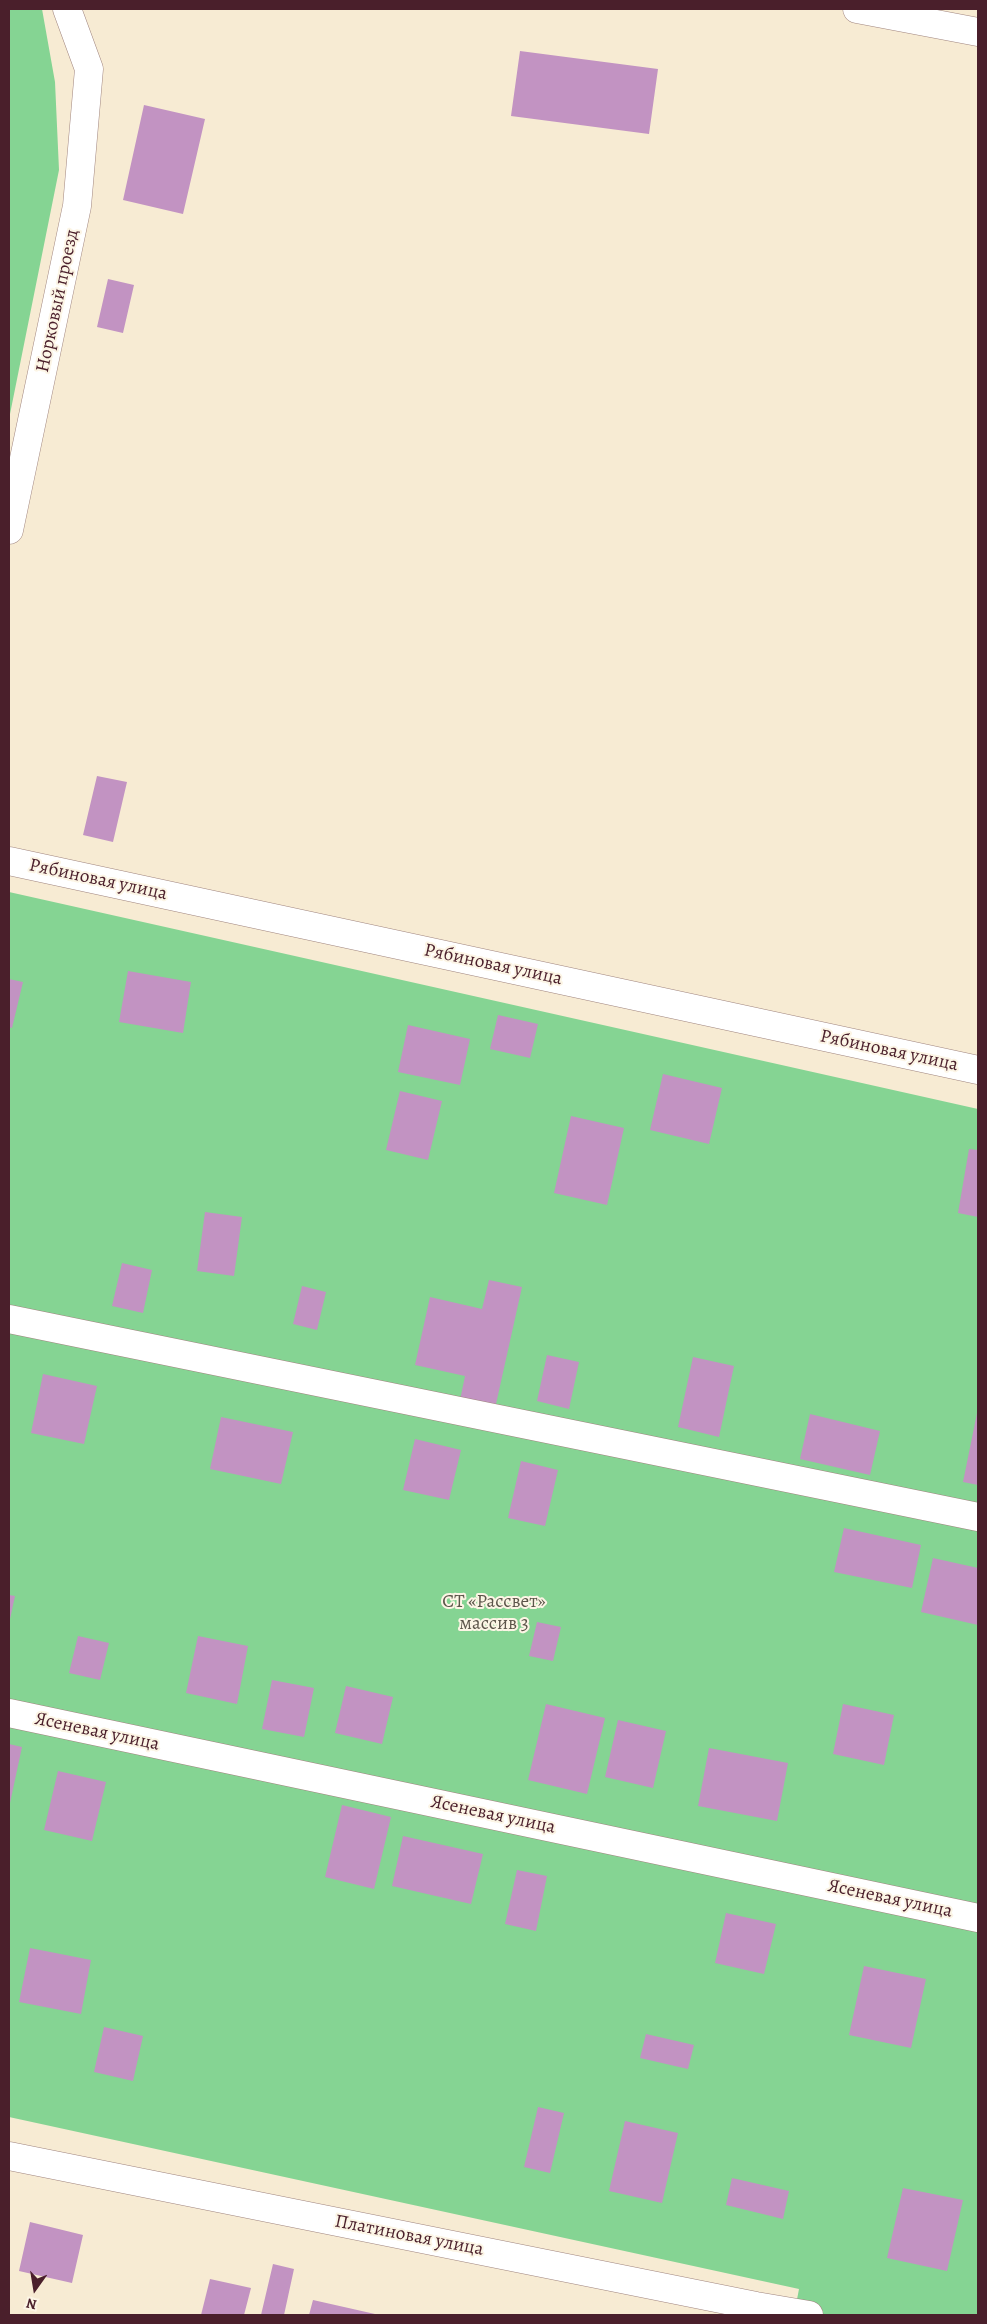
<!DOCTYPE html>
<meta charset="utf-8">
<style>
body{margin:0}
#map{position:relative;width:987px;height:2324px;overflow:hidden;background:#f7ebd3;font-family:Alegreya,serif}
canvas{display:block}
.frame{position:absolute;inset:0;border:10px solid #4a1f2b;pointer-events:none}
.north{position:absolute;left:10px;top:2264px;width:50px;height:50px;-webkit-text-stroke:4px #fcf5e5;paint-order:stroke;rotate:193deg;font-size:14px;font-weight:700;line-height:20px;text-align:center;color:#4a1f2b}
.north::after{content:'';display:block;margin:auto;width:18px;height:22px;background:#4a1f2b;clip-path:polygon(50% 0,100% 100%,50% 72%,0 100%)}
</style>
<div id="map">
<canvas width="987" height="2324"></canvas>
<div class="frame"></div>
<div class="north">N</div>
</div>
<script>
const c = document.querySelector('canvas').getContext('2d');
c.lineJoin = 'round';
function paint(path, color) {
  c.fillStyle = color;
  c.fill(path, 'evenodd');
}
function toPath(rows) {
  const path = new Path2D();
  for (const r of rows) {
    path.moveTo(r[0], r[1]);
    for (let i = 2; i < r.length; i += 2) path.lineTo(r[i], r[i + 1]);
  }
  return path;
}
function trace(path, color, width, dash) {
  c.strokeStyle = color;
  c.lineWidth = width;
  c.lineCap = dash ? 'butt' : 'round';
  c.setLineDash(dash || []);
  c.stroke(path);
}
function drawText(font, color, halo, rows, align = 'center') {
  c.font = font + ' Alegreya,serif';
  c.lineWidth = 4;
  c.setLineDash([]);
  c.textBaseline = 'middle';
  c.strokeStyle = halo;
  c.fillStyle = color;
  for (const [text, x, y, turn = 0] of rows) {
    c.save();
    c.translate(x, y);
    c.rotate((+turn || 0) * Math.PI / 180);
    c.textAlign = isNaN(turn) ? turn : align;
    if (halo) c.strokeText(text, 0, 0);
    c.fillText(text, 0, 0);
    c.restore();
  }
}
paint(toPath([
 [9,9,42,9,55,82,59,170,9,419],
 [9,892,978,1109,978,2315,794,2315,799,2289,9,2117]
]), '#85d493');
paint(toPath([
 [520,51,658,69,649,134,511,116],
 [144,105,205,119,183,214,123,200],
 [108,279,134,285,123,333,97,327],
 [97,776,127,782,113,842,83,835],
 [128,971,191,982,183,1033,119,1022],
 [9,979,23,982,12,1028,9,1027],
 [498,1015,538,1024,530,1058,490,1049],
 [408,1025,470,1039,460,1085,398,1072],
 [663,1074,722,1088,709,1144,650,1130],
 [400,1091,442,1101,428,1160,386,1150],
 [571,1116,624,1128,607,1205,554,1193],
 [969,1149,978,1150,978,1217,958,1213],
 [205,1212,242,1217,234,1276,197,1271],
 [122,1263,152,1270,143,1313,112,1306],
 [489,1280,522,1287,494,1413,459,1405,465,1376,415,1365,430,1297,482,1309],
 [302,1286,326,1292,317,1330,293,1324],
 [547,1355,579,1362,569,1409,537,1401],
 [693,1357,734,1366,719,1437,678,1427],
 [43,1374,97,1386,84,1444,31,1433],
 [977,1413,978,1413,978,1485,963,1482],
 [810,1414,880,1431,870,1475,800,1459],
 [221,1417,293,1432,281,1484,210,1469],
 [415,1439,461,1450,449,1500,403,1490],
 [521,1461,558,1470,545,1526,508,1518],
 [844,1528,921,1545,912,1588,834,1572],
 [933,1558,978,1568,978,1625,921,1612],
 [9,1595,15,1596,10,1619,9,1618],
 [537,1622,561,1627,553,1661,529,1656],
 [78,1636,109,1643,100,1680,69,1673],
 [198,1636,248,1646,237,1704,186,1693],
 [272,1680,314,1688,304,1737,262,1729],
 [346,1686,393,1697,382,1744,335,1733],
 [546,1704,605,1718,587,1794,528,1780],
 [843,1704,894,1715,884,1765,833,1754],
 [618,1720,666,1731,653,1788,605,1777],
 [9,1744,22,1747,10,1803,9,1802],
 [709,1748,788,1763,777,1821,698,1806],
 [58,1771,106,1782,92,1841,44,1830],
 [342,1805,391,1817,374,1889,325,1877],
 [403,1836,483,1854,471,1904,392,1886],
 [517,1870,547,1876,536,1931,505,1924],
 [726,1913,776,1924,764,1974,715,1963],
 [30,1948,91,1960,81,2014,19,2002],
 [864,1966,926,1979,911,2048,849,2035],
 [104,2027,143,2036,133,2081,94,2072],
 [646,2034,694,2045,688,2069,640,2058],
 [538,2107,564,2113,550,2173,524,2167],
 [625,2121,678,2133,662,2203,609,2191],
 [732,2178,789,2191,783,2219,726,2205],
 [903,2188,963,2200,947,2271,887,2258],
 [30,2222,83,2235,72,2283,19,2271],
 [273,2264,294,2269,284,2315,261,2315],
 [210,2279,251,2288,244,2315,201,2315],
 [313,2300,375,2314,375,2315,309,2315]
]), '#c293c2');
const street = toPath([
 [857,9,978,32],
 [9,530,77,206,89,69,67,9],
 [9,861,978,1070],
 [9,1319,978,1517],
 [9,1713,978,1918],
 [9,2156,756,2306,809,2315]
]);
trace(street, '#a0857f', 29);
trace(street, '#fff', 28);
drawText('19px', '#4a1f2b', '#fcf5e5', [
 ["Норковый проезд",58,301,-78],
 ["Рябиновая улица",98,880,12],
 ["Рябиновая улица",493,965,12],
 ["Рябиновая улица",889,1051,12],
 ["Ясеневая улица",97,1732,12],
 ["Ясеневая улица",493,1815,12],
 ["Ясеневая улица",890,1899,12],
 ["Платиновая улица",409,2236,11]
]);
drawText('19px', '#5c554a', '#fcf5e5', [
 ["СТ «Рассвет»",494,1602],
 ["массив 3",494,1624]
]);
</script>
